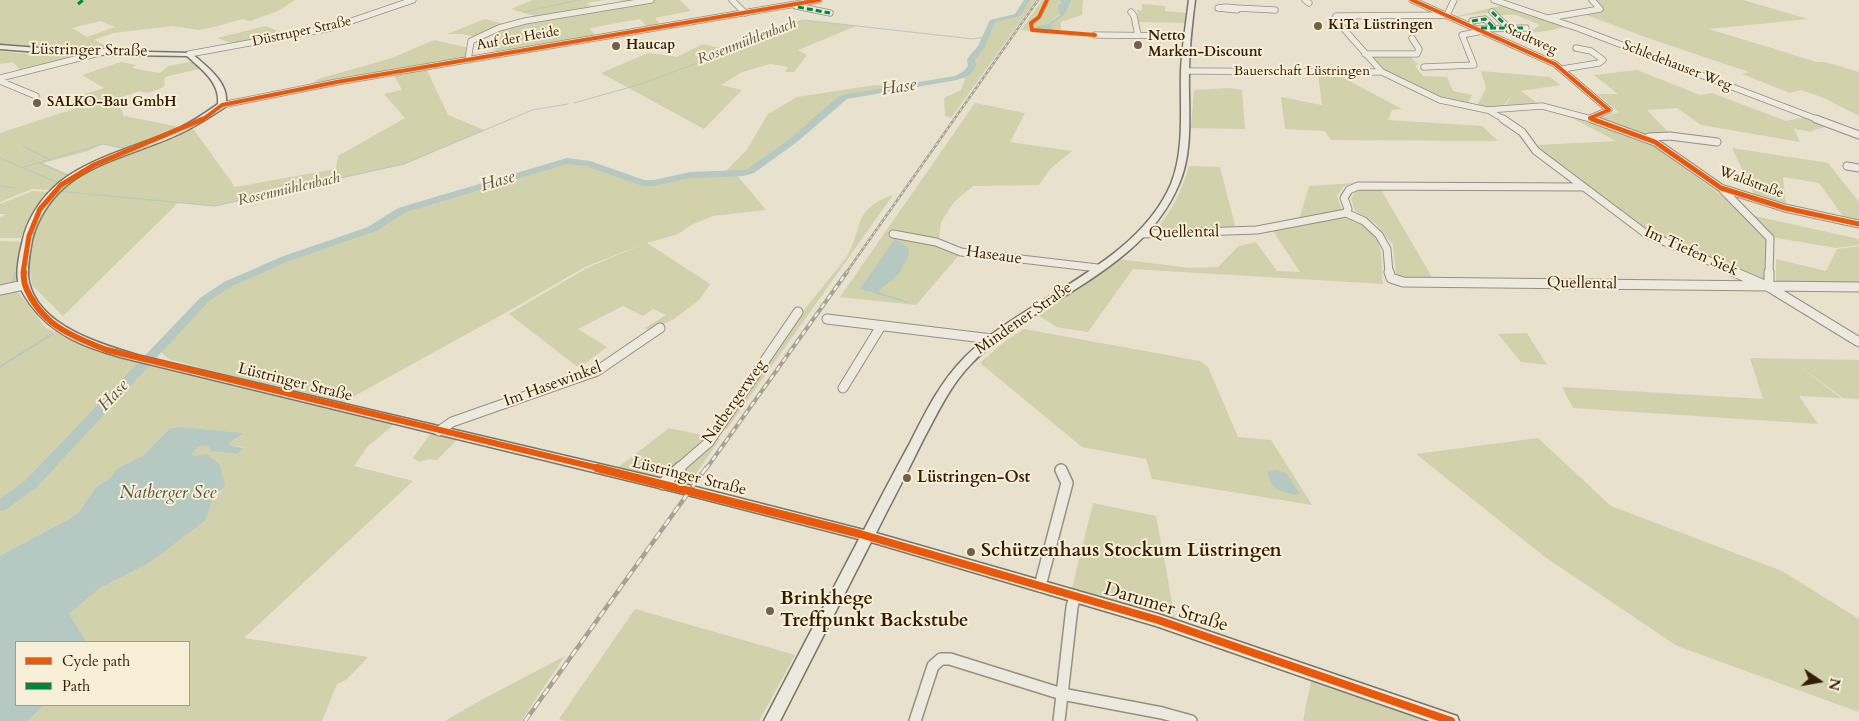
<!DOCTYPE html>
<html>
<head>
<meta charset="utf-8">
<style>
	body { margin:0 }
	#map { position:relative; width:1859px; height:721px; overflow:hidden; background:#e8e1ce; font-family:Cardo,serif }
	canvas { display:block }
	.legend { position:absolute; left:15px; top:641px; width:175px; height:65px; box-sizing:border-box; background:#f7efd8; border:1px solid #a99a82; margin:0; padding:6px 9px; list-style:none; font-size:15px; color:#341b02 }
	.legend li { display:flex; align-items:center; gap:10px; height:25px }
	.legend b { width:25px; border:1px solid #a99a82 }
	.north { position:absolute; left:1794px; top:656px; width:50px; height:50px; -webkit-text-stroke:4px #f7efd8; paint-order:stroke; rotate:102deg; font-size:14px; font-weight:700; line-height:20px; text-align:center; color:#341b02 }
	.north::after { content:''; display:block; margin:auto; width:18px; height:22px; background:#341b02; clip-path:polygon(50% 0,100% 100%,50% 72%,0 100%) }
</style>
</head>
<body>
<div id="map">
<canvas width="1859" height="721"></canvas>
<ul class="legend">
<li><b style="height:6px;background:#e8590c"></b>Cycle path</li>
<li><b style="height:6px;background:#00873e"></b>Path</li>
</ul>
<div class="north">N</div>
</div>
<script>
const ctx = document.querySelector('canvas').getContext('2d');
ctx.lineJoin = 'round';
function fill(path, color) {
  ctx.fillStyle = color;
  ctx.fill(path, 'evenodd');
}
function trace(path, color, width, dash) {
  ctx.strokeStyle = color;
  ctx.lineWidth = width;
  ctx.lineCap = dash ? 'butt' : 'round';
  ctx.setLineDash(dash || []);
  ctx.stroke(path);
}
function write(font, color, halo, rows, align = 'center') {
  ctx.font = font + ' Cardo,serif';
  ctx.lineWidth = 4;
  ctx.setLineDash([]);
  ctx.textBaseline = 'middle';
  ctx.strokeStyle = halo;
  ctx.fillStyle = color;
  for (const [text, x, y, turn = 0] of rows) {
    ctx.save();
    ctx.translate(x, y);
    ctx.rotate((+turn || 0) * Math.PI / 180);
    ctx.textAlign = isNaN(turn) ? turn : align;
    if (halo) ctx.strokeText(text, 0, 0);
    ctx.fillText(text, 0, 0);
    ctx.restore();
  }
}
const green = new Path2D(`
	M0,0h295l-17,11 -28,10 -8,-2 -28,8 -15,3 -27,-4 -59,7 -19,7 19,9 -3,1 -74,-1 -36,-3zM101,21l14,6 -28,10 -15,-9z
	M533,0h71l-17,3 6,6 32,-6 -4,-3h59l11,11 -36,7 7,9 -13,2 -9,-10 -50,9 7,10 -171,30 22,47 36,15 -80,34 -189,42 -37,-3 -115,113 -31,-31 -4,-26 12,-46 12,-15 17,-15 16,-10 107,-46 43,60 101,-18 2,-13 67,-38 -21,-24 18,-4 -9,-17 -88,16 13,-10 74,-21 42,-18 35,8v9l28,-5 -6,-6 -11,1 -2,-2 19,-4 -8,-9 -12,5 -15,-3h-15l38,-15 23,6 30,-8 -27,-8z
	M1027,0h9l-85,118 -6,-2 -1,-18 17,-8 4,-11 -4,-2 11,-11 -1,-7c14,-9 13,-25 21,-38l26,-6z
	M1042,0h17l1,3 -2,2 3,8 -13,11 -11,2 1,3 8,2c5,-3 3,-6 8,-9 8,-7 15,-11 18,-22h11l-1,15 -21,7v9l28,2 -3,2 -65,-5z
	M1594,0h149l65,19 -99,10 108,33h8l34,10v44l-35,-18 -23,-8 -11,3 -48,-19 7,-2 -107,-36 -63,-24 23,-3z
	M1142,4l23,2v5l22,2 -2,10 -46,-1 -2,-12h5z
	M1504,5l62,22 -26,5 -55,-3h49l6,-4 -24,-10h-19l-3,-3 -41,5z
	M804,20l52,6 -58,24 9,5 -13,17h-9l3,-5 -18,-3 -28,8 -21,13 21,5 -38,39 -103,-56 47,-20 29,4 26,-13 25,6 39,-18z
	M266,26l26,10 -55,9 -20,-7z
	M0,51l27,3h64l-68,19 -10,-11 -13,2z
	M1410,56l8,8 -3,2 8,10 24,1 6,14 19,4 -4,9 -25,-5 -57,-27 -14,-15z
	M196,61l7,7 -38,9 -1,10 -16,6 -9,-2 -34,12 16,6 3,7 61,12 -59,21 -23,-5 -15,7 -45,12 29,13 -22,14 -18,-1 -32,13v-69l92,-30 -14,-7 26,-8 -22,-13 39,-13 15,3 -4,3 28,5 8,-7z
	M1637,70l63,25 12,-2 74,28 19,-4 24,9 -18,5 1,1 -18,-3 6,13 -99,-17 -24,-17 -30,2 23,24 -24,1 -47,-17 20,-6 -22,-18h21l-24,-19z
	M1481,71l69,6 10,8 -39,6 19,14 -36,2 9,-13 -11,13 -15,1 -10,-2 9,-18z
	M1318,74h18l66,35 -10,1 -4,10 94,6 16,15 -167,-1 -6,-9 -40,-2 -4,-32 41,8z
	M876,85l32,1 -59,10 -10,4 -45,40 -43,31 -15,3 30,36 -53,6 -22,9 -13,9 -31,9 63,41 -11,16 -25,19 -25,12 -4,-3 21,-13 -13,-6 -10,7 -20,-10 -45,23 29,18 -28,21 -70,-54 78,-46 59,-25 -61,24 -80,46 -165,91 -35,-7 -136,-38 -10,-9 45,-50 24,-16 53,-23 91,-32 30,-19 165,-49 20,2 35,11 21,9 47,-8h32l24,-24 22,-37 29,-17z
	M1230,88l12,2 3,39 -54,-1 3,-38z
	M975,103l50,10 -15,29 62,9 -21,17 -12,17 -66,1 -19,16 -13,20 -2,17 -46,-8 27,-39 -30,43 45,9 25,10 -44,51 -76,-8z
	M1561,112l25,7 62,23 87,63 20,11 104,23v6l-23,3 -65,-11 -2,50 -110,-49 -118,-87 -3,-6 78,-4z
	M1732,148l96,15 31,39v20l-14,-3 -26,-36 -36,-6 3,28 -32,-10z
	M1189,166l31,1 16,62 -81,2c17,-20 27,-40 34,-65z
	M1354,183l-11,4 -6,9 5,15 -43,9 10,-34z
	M1380,188l53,91 -35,-2 -2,-2 -3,-30 -18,-22 -20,-12 -4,-12 4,-7 7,-3z
	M33,191l17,1 -22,30 -2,13 -6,3h-20v-20l6,-4h-6v-10z
	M893,195l-166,234 -5,-1 78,-113 46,-57c18,-30 6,-49 47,-63z
	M1344,216c15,3 29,14 35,29 4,11 2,27 4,39l-250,-15 -45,63 -31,-5 -18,-11 80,-57 70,9 29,-1 21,-21 17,-4 21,29 23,1 -27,-41z
	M0,241l25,1 -10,46 31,40 52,23 29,9 268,64 -27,22 -14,20 59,15 -169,157 124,19 -22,23 -9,4 -15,37h-294l16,-16h145v-63h-102l-18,-28 31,-26 51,-26 55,-42 7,-22 9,-7 -15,-37 -13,2 -2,-2c4,-7 8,-10 16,-8l3,5 26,3 6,-7 -14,-2v-2l15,-10 -63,-6 -11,1 -26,27 -26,14 -8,9 -14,9 -15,22 -7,7 -74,40z
	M1859,246v38l-83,-1v-24l50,12 11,-22z
	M1024,329l176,32 8,6 30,70 33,3 41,65 -160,-26 -6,-20 -64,-12 -102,-84 23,-20z
	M1527,333l20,32 -26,-3 -23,-28z
	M1750,358l109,2v39l-16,-1 -53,-39 51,39 -42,-2 19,28 -245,-16 -11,-21 201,12z
	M669,428l51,11 -33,48 -71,-18z
	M431,433l27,6 -21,21 -9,-1 -9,3 -6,-4z
	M1538,438l73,68 171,65 77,48v93l-182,-66 -132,-89 -129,-103z
	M1093,503l63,13 19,102 -103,-30z
	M635,609l160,46 -36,66h-194l-6,-2z
	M565,656l-44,65h-76l38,-22z
	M1312,677l115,44h-124z`);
const water = new Path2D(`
	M1059,0h13l-7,14 -14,11 2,6 -16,-2v-3l11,-2 12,-9 -2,-9 3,-4z
	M895,239l13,9 1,6 -10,20 -21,17c10,7 22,5 30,12l-48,-14z
	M181,427l63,6 -15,10v2l14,3 -6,6 -26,-3 -3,-5c-7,-2 -12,1 -16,8l2,2 13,-2 13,11 5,21 -12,12 -7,22 -55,42 -51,26 -31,26 18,28h-71v63h28l-16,16h-28v-165l74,-40 7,-7 15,-22 14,-9 7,-9 27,-14 26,-27z
	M1276,470l10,3 13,20 -3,2c-14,-3 -27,-6 -28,-23z`);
const streamFar1 = new Path2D(`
	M524,12l55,-12
	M574,103l67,-19 62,-23 64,-29 37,-12 169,19 12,-2
	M23,146l27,14
	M0,158l59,25
	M40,163l29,13
	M24,167l79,-23 24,5
	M0,186l15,2
	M57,191l158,15 189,-42 128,-54 36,-6
	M16,273l5,-30`);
const stream = new Path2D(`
	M12,284l4,-12
	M0,367l52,-33`);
const river = new Path2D(`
	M1024,0h6l-10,16 -25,6 -10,24 -10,14 1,6 -6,9 -13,5 -110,19 -50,43 -43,31 -11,3 -53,2 -36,8h-11l-57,-20 -19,-2 -161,48 -30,19 -87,30 -57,25 -24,16 -172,186 -31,22 -5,1v-12l26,-19 174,-182 24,-16 57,-25 87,-30 30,-19 169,-50 23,3 54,19h10l36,-8 53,-2 5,-1 43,-31 45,-40 6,-3 113,-19 9,-5 4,-5 -1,-7 11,-13 12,-26 25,-6z`);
const streetFar3 = new Path2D(`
	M732,0l13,13
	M1305,0l4,3
	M1412,0l143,64 54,46 -19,8
	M1494,0l86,29 239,91
	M1592,0l8,9
	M796,6l34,7
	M1226,7l11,1v2l-19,-2z
	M1237,8l38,2
	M1131,12l3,4 4,19
	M1492,12l17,16
	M1548,18l52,-9
	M1472,21l13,-2 8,8
	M1477,29l49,-1
	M1095,35l93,1
	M189,54l142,-26 82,-28
	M1365,54h52l2,-5 -7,-11
	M468,60l3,-19 28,-13 26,-7 126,-21
	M1424,67l50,-2 -12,-30 20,-4
	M1562,69l37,-6 4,-3 -12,-9 -15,-3
	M1185,71l197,1 58,28 47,10 55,-4 53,14
	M1382,72l-39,-44 -7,-12 111,-1 7,-15
	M0,78l107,-27
	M0,81l36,15
	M222,105l115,-23 482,-82
	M1488,110l17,10`);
const streetFar2 = new Path2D(`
	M1503,119l19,13 14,19 109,82 92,40
	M1592,119l63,23 66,46 64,20 74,16
	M1816,119l43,16
	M1649,137l21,-1 47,6
	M1847,166l12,2
	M1723,190l47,48 -1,35
	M1346,213l2,-4 -4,-11 5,-8 9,-4 224,1
	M893,234l43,8 25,10 137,16
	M1141,234l116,-4 89,-17 18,8 15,14 8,14 2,24`);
const streetFar1 = new Path2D(`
	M1389,272l2,6 12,4 456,5
	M1734,272l35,15 90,55
	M1769,287v-15
	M0,290l24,-5
	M827,319l165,20
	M843,388l38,-62
	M439,431l13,-9 145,-51 63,-43
	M678,469l31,-27 89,-130`);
const street = new Path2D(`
	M663,484l17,-16
	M1040,586l27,-103 -6,-13
	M915,721l18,-55 8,-7h9l112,35 100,19 29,8
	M1059,721l13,-114 3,-11`);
const secondary = new Path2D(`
	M1189,0h6c-3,24 -6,48 -6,72 -1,36 5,78 -10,112 -37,89 -144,115 -207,179 -22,22 -35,51 -50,79 -15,31 -31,61 -46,91l282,81 293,100 6,2 2,5h-29l-274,-95 -285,-84 -91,179h-16l95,-182 -183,-47 -556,-135c-35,-10 -68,-22 -90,-53 -5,-7 -10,-15 -12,-23 -2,-13 2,-29 5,-42 6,-25 24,-49 45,-63 32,-21 70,-30 105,-45 16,-7 31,-17 45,-27 2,-22 -16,-34 -31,-48l-123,-2 -64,-5v-4l64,5 127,3c15,13 41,31 34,54 -15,10 -29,19 -46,27 -34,16 -72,24 -104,45 -21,14 -37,37 -43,61 -2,13 -6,29 -3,42 10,45 74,63 112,74l535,126 188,48c15,-29 30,-58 46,-87 15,-30 30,-61 55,-86 60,-59 171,-91 206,-173 14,-35 9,-76 10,-113 1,-23 5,-47 8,-71z`);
const railFar2 = new Path2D(`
	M846,273l192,-273`);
const railFar1 = new Path2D(`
	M706,469l141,-197`);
const rail = new Path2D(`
	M525,721l181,-253`);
const quiet = new Path2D(`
	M78,4l5,-4
	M798,7l32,6
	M1492,12l17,16
	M1472,21l13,-2 8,8
	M1481,28h45`);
const cyclewayFar3 = new Path2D(`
	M1047,0l-8,17 -8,6 1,7 63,5
	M1412,0l143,64 54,46 -19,8
	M1590,118l5,2
	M202,120l20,-15 115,-23 482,-82`);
const cyclewayFar2 = new Path2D(`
	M1592,119l63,23 66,46 64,20 74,16
	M23,273l6,-37 11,-27 21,-24 33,-20 109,-46`);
const cyclewayFar1 = new Path2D(`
	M24,272c-3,15 13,37 24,47 12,12 43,25 59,31l495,119`);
const cycleway = new Path2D(`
	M597,468l263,66 298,86 293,101`);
const markers = [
	[1318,26,5,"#736049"],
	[1138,45,5,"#736049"],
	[616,46,5,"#736049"],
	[37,103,5,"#736049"],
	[907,478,5,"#736049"],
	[971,552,5,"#736049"],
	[770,611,5,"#736049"]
];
const farPoinames = [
	["KiTa Lüstringen",1328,26],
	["Netto",1148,37],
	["Marken-Discount",1148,53],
	["Haucap",626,46],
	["SALKO-Bau GmbH",47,103]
];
const farStreetnames = [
	["Düstruper Straße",302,32,-12],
	["Auf der Heide",518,39,-10],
	["Stadtweg",1531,40,24],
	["Schledehauser Weg",1677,66,21],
	["Bauerschaft Lüstringen",1302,72],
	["Waldstraße",1751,183,20]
];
const farWaternames = [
	["Rosenmühlenbach",747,42,-21],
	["Rosenmühlenbach",289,190,-13]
];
const streetNames = [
	["Lüstringer Straße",89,51,1],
	["Quellental",1184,233,-1],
	["Im Tiefen Siek",1691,252,24],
	["Haseaue",994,256,8],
	["Quellental",1582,284,1],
	["Mindener Straße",1024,319,-35],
	["Lüstringer Straße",295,383,14],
	["Im Hasewinkel",553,385,-20],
	["Natbergerweg",735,402,-55],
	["Lüstringer Straße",689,477,14]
];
const poiNames = [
	["Lüstringen-Ost",917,478]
];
const waterNames = [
	["Hase",899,88,-9],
	["Hase",498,182,-17],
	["Hase",114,396,-47],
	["Natberger See",168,494]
];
const nearPoinames = [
	["Schützenhaus Stockum Lüstringen",981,552],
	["Brinkhege",780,600],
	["Treffpunkt Backstube",780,622]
];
const nearStreetnames = [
	["Darumer Straße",1166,608,17]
];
fill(green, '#d1d1ac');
fill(water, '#b5c8c2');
trace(streamFar1, '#b5c8c2', 1);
trace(stream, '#b5c8c2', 2);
fill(river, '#b5c8c2');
trace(streetFar3, '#978f81', 7);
trace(streetFar2, '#978f81', 9);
trace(streetFar1, '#978f81', 11);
trace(street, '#978f81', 14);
trace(secondary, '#7c7467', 3);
trace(streetFar3, '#ece9df', 5.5);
trace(streetFar2, '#ece9df', 7);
trace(streetFar1, '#ece9df', 9);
trace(street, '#ece9df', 11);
fill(secondary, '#ece9df');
trace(railFar2, '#a7a298', 2.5);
trace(railFar1, '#a7a298', 4);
trace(rail, '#a7a298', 4.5);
trace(railFar2, '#f7efd8', 1, [3]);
trace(railFar1, '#f7efd8', 2, [5.5]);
trace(rail, '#f7efd8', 2.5, [8]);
trace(quiet, '#00873e', 3, [6, 3]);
trace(cyclewayFar3, '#e8590c', 4);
trace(cyclewayFar2, '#e8590c', 5);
trace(cyclewayFar1, '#e8590c', 6);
trace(cycleway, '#e8590c', 8);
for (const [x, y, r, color] of markers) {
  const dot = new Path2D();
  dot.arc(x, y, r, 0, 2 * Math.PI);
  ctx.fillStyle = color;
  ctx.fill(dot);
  trace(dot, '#f7efd8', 2);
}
write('bold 14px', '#341b02', '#f7efd8', farPoinames, 'left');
write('14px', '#341b02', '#f7efd8', farStreetnames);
write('italic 15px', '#595443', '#f7efd8', farWaternames);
write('16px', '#341b02', '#f7efd8', streetNames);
write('bold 16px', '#341b02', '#f7efd8', poiNames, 'left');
write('italic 18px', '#595443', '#f7efd8', waterNames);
write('bold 19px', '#341b02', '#f7efd8', nearPoinames, 'left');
write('19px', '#341b02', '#f7efd8', nearStreetnames);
</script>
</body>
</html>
